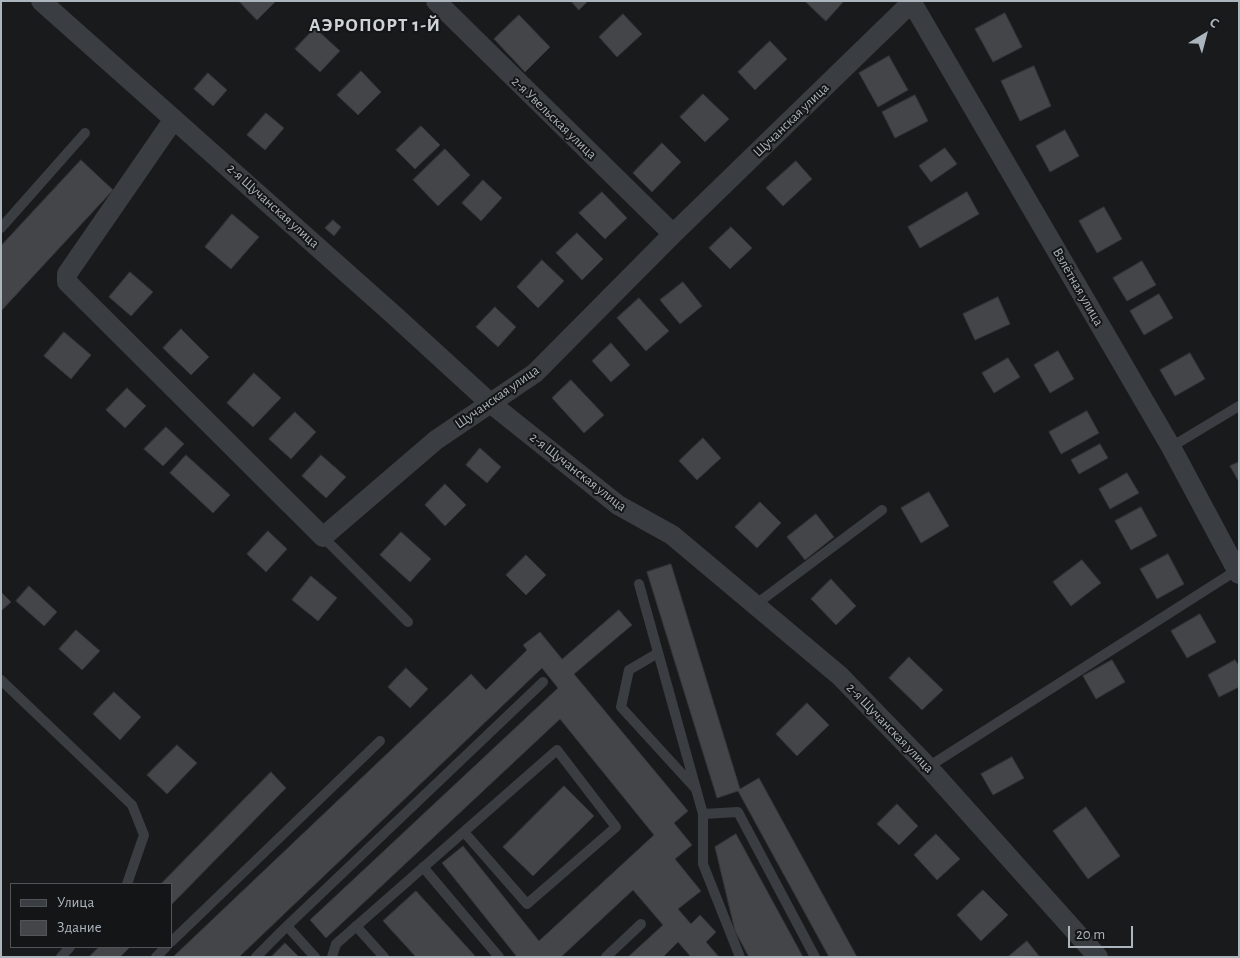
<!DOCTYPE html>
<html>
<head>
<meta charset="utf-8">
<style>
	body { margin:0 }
	#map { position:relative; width:1240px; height:958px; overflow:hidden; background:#191a1c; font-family:"Alegreya Sans",sans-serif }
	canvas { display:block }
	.frame { position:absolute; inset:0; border:2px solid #acb5bc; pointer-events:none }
	.legend { position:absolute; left:10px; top:883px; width:162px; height:65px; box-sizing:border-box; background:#141517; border:1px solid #515559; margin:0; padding:6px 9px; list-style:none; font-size:15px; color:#acb5bc }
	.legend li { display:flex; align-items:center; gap:10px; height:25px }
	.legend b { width:25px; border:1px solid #515559 }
	.north { position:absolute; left:1180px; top:10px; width:50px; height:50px; -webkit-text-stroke:4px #141517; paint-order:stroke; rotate:37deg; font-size:14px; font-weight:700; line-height:20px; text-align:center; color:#acb5bc }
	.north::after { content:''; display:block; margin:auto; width:18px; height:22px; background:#acb5bc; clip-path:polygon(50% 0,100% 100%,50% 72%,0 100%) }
	.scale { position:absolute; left:1068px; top:926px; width:65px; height:22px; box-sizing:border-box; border:2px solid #acb5bc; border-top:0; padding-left:6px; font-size:15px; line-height:18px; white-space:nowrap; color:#acb5bc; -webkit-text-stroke:4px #141517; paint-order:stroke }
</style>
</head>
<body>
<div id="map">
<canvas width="1240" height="958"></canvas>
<div class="frame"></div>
<ul class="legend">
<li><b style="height:6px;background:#3a3d41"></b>Улица</li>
<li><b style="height:14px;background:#434549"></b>Здание</li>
</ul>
<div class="north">С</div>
<div class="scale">20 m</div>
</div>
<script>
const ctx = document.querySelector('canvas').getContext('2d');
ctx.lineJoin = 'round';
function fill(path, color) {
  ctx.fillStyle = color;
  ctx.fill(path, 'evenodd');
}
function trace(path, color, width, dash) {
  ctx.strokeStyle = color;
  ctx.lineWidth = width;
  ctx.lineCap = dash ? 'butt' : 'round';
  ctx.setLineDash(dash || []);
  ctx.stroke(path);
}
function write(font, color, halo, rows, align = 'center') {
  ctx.font = font + ' "Alegreya Sans",sans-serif';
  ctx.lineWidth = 4;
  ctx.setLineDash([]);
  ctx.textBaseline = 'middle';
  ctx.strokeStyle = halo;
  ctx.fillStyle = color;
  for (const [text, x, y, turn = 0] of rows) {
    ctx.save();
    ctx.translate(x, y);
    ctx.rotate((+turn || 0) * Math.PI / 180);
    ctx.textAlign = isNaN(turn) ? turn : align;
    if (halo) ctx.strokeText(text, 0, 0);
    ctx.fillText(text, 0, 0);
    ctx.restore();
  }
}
const building = new Path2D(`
	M239,1h37l-19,19z
	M571,1h17l-9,9z
	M805,1h39l-18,20z
	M1005,13l17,34 -29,15 -18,-33z
	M623,14l19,20 -25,23 -18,-20z
	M519,15l31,32 -25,25 -31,-33z
	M315,28l25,23 -20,21 -25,-23z
	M770,41l17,18 -32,31 -17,-18z
	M889,56l19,34 -30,17 -19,-34z
	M1034,66l17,40 -31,15 -19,-40z
	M361,71l20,21 -23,23 -21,-20z
	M208,73l19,17 -14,16 -19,-17z
	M703,94l26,25 -24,23 -25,-25z
	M915,95l13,26 -33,17 -13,-26z
	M266,113l18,15 -19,22 -18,-15z
	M421,126l19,19 -25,24 -19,-19z
	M1065,130l14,26 -29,16 -14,-26z
	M662,143l19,19 -29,30 -19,-19z
	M945,148l12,16 -26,18 -12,-16z
	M445,149l25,26 -32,31 -25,-26z
	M81,160l32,30 -112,121v-65z
	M796,161l16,18 -29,27 -17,-18z
	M483,180l19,18 -21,23 -19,-18z
	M602,192l25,26 -22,21 -26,-26z
	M967,192l12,22 -59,34 -12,-21z
	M1104,207l18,32 -25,14 -18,-32z
	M232,214l27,23 -28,32 -26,-22z
	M333,220l8,7 -7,9 -9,-8z
	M731,227l21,21 -22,21 -21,-21z
	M577,233l26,26 -21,21 -26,-27z
	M542,260l22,21 -26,27 -21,-21z
	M1142,261l14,24 -29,16 -14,-23z
	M130,272l23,20 -22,24 -22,-19z
	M683,282l19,24 -22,18 -20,-24z
	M1159,294l14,24 -29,17 -14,-24z
	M998,297l12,27 -35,16 -12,-26z
	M639,298l30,33 -23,20 -29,-33z
	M495,307l21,20 -18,20 -22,-20z
	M181,329l28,28 -18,18 -28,-27z
	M64,332l27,23 -20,24 -27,-23z
	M611,343l19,22 -19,17 -19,-21z
	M1058,351l16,28 -24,14 -16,-28z
	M1190,353l15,26 -30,17 -15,-26z
	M1008,358l12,19 -26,16 -12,-20z
	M254,373l27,25 -28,29 -26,-24z
	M571,380l33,35 -20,18 -32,-35z
	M127,388l19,18 -21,22 -19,-18z
	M1087,411l12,22 -38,21 -12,-22z
	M295,412l21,20 -25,27 -22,-20z
	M166,427l18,17 -21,22 -19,-17z
	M703,438l18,20 -24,22 -18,-19z
	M1100,444l8,14 -29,16 -8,-14z
	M480,448l21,19 -14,16 -21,-18z
	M186,455l44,40 -17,18 -43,-40z
	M321,455l25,22 -20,21 -24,-22z
	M1239,462v20l-9,-16z
	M1127,473l12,20 -29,16 -11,-20z
	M445,484l21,21 -21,21 -20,-21z
	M929,492l20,34 -28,17 -20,-35z
	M760,502l21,21 -24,25 -22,-21z
	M1141,507l16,29 -26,14 -16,-29z
	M816,514l18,23 -29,23 -18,-23z
	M268,531l19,18 -21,23 -19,-18z
	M401,532l30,27 -21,23 -30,-27z
	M1168,554l16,30 -27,15 -17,-30z
	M526,555l20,20 -20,20 -20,-20z
	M1082,560l19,23 -30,23 -18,-24z
	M671,564l69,225 19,-11 98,179h-28l-91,-166 -21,7 -70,-226z
	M311,576l26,22 -19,23 -26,-21z
	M831,579l25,27 -20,19 -25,-26z
	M29,586l28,26 -13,14 -28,-25z
	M1,592l10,10 -10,9z
	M619,610l13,15 -58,49 114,137 -14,12 18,22 -17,14 26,32 -23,18 13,15 9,-9 16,17 -10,10 13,15h-28l-13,-15 -15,15h-35l35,-32 -30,-35 -72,67h-44l-75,-94 21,-17 76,95 115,-106 -94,-116 -234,219 -16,-18 248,-232 -16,-20 -303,289h-66l298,-283 15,16 41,-40 -4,-5 17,-13 22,27z
	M1200,614l16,28 -29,16 -16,-27z
	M76,630l24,21 -18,19 -23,-21z
	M909,657l34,33 -21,20 -33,-32z
	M1112,660l13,22 -29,17 -13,-23z
	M1235,660l4,6v21l-20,10 -11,-22z
	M406,668l22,21 -18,19 -22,-21z
	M114,692l27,25 -21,23 -27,-26z
	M807,703l22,22 -32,31 -21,-22z
	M177,745l20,18 -30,31 -20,-19z
	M1012,757l12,21 -31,17 -12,-21z
	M271,772l15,16 -115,117v-21h-10z
	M564,786l30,30 -61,60 -30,-29z
	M897,804l21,22 -19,19 -22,-21z
	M1086,807l34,49 -32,23 -35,-48z
	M736,834l67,123h-54l-14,-26 -20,-84z
	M936,834l24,25 -23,21 -23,-25z
	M983,890l25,25 -27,26 -24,-26z
	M416,891l60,66h-60l-33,-36z
	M1027,941l12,15 -31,1z
	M285,943l14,14h-28z
	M99,947h31l-10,10h-31z`);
const lane = new Path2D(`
	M1,228l84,-95
	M1171,447l68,-41
	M323,537l85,85
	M639,584l64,230v50l37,93
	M755,605l127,-95
	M658,653l-29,17 -8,37 74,81
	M1,680l131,125 12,30 -17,49
	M928,767l309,-197
	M703,814l35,-2 77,145
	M423,867l76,90
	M287,926l28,31
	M356,926l28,31
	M171,942l209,-201
	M61,957l9,-10
	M156,957l10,-10
	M256,957l31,-31 256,-244
	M332,957l4,-13c74,-65 147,-129 221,-194l59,77 -89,77 -63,-72
	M606,957l35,-33`);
const street = new Path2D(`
	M41,1l354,315 94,86 129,103 54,30 168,141 88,91 170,190
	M436,1l237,233
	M911,1l260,446 68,127
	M174,119l-107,155v8l256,255 113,-97 99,-67 138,-139 239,-232`);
const streetNames = [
	["2-я Увельская улица",554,118,44],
	["Щучанская улица",791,120,-44],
	["2-я Щучанская улица",273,206,42],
	["Взлётная улица",1078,287,60],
	["Щучанская улица",497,397,-35],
	["2-я Щучанская улица",578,472,38],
	["2-я Щучанская улица",890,728,46]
];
const districtNames = [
	["АЭРОПОРТ 1-Й",375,25]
];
fill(building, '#434549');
trace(building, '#333538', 1);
trace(lane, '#3a3d41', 10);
trace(street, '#3a3d41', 20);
write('14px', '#acb5bc', '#141517', streetNames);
ctx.letterSpacing = '1px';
write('bold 19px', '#cdd3d7', '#141517', districtNames);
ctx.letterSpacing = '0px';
</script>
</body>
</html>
